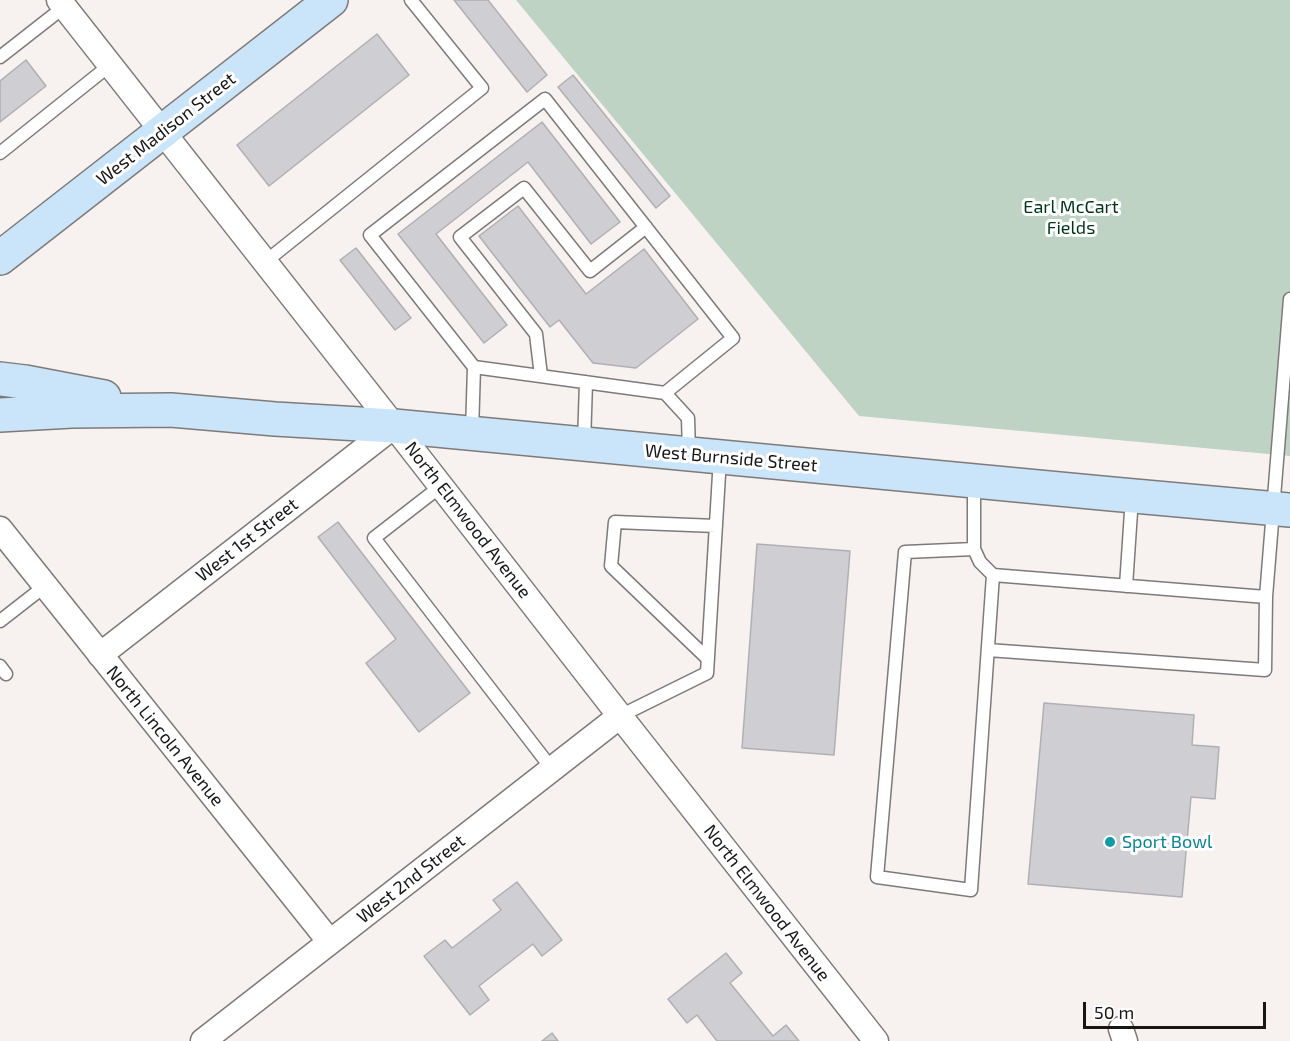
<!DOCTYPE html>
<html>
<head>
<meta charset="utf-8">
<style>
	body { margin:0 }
	#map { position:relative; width:1290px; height:1041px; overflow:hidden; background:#f7f2f0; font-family:"Exo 2",sans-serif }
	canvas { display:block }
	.scale { position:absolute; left:1083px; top:1002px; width:183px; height:27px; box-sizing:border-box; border:3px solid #171615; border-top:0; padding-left:8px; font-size:18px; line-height:21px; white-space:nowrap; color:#171615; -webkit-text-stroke:4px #fff; paint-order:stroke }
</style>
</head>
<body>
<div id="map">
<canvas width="1290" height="1041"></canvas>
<div class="scale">50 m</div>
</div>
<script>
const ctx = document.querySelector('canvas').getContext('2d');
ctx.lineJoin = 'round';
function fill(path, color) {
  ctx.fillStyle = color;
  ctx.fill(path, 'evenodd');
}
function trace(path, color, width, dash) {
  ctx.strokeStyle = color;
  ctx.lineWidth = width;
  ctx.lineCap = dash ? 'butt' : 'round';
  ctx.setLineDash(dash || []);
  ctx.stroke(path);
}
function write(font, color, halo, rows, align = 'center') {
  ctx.font = font + ' "Exo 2",sans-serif';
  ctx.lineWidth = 6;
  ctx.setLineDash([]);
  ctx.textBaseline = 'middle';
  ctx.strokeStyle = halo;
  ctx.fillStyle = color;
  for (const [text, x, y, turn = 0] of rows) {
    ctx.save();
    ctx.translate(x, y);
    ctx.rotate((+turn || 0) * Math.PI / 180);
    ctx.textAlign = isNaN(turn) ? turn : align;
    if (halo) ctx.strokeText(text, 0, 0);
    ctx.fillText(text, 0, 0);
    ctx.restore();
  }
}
const green = new Path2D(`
	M516,0h774v456l-431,-40z`);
const building = new Path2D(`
	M454,0h34l59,75 -20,17z
	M377,34l32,41 -140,111 -32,-41z
	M26,60l20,26 -46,36v-41z
	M573,75l97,121 -14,12 -98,-121z
	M542,122l78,100 -29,22 -63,-82 -92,72 71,91 -23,18 -86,-109z
	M518,206l68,88 58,-45 54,70 -62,49 -43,-5 -34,-43 -9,7 -71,-91z
	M356,248l55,70 -16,12 -55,-70z
	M338,522l132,171 -51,39 -53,-69 30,-24 -78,-102z
	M757,544l93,7 -16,204 -92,-7z
	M1044,703l150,12 -2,30 27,2 -4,52 -24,-2 -9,100 -154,-13z
	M517,882l45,58 -20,16 -9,-12 -54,42 10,14 -19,15 -46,-59 21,-16 7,8 49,-38 -8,-10z
	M726,953l16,20 -12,10 43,53 13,-11 13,16h-82l-20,-26 -10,8 -19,-24z
	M552,1033l6,8h-16z`);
const lane = new Path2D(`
	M0,57l64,-50
	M0,153l110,-88
	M265,262l217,-174 -71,-88
	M541,376l-5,-42 -76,-97 64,-49 66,83 56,-44
	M665,393l23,25 1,34
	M472,432l2,-65 -104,-132 175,-136 188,239 -68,55 -191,-26
	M584,444l2,-62
	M974,483v66l6,13 13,13 273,22 24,-298
	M441,486l-67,52 178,231
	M974,549l-69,3 -28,325 94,13 22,-315
	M1126,586l6,-89
	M0,621l45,-35
	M988,650l277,20 1,-73
	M708,659l-97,-93 4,-44 101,4
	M0,666l6,8
	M620,716l87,-43 13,-215`);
const street = new Path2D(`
	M59,0l335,426 226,290 256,325
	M0,529l330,413
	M100,655l294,-229
	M1121,1029l4,12
	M203,1041l417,-325`);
const secondary = new Path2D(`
	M0,258l331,-258
	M0,379l25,3 79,15
	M0,415l72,-4 99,-1 104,9 119,7 718,68 178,16`);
const markers = [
	[1110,842,6,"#0f9aa8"]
];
const streetNames = [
	["West Madison Street",166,129,-38],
	["West Burnside Street",731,458,5],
	["North Elmwood Avenue",468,520,52],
	["West 1st Street",247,540,-38],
	["North Lincoln Avenue",165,736,51],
	["West 2nd Street",411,879,-38],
	["North Elmwood Avenue",767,903,52]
];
const parkNames = [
	["Earl McCart",1071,207],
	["Fields",1071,228]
];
const cultureNames = [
	["Sport Bowl",1122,842]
];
fill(green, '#bfd3c4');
fill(building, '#cfced2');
trace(building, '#b0b0b4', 1.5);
trace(lane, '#7e7a79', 15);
trace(street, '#7e7a79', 27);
trace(secondary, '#7e7a79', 36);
trace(lane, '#fff', 12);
trace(street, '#fff', 24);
trace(secondary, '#cae5fa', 33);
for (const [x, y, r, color] of markers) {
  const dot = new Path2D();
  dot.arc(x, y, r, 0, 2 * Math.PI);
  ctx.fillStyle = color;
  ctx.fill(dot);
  trace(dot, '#fff', 2);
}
write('18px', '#171615', '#fff', streetNames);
write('18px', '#003318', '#fff', parkNames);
write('18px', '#0d838f', '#fff', cultureNames, 'left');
</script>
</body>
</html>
